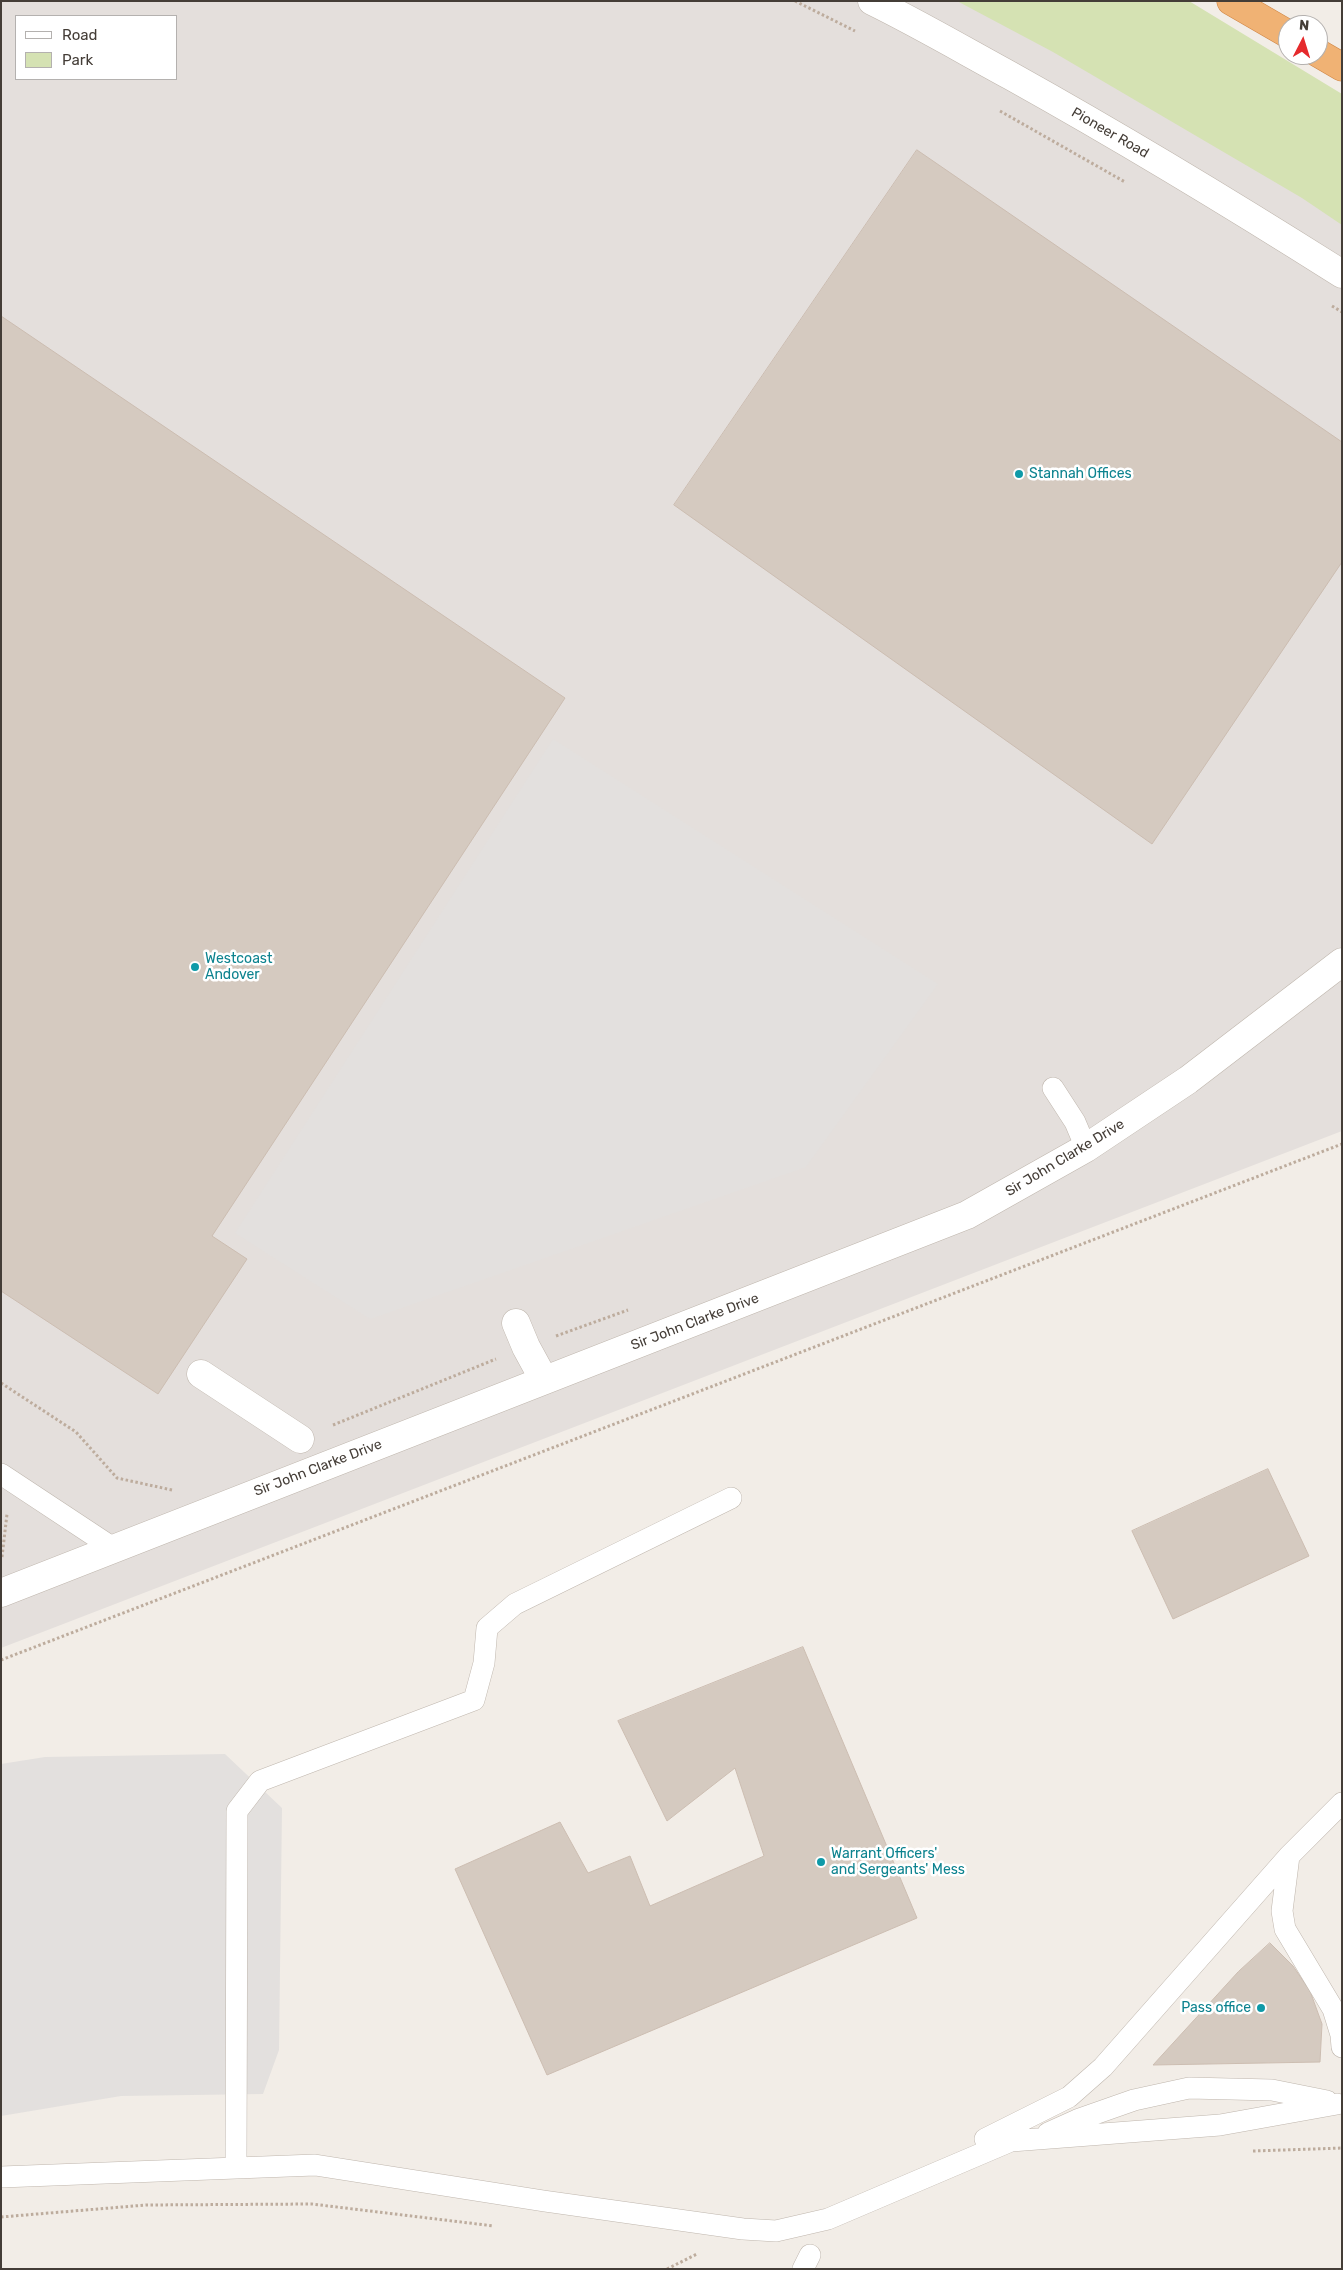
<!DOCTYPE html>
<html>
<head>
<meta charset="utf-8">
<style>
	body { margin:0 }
	#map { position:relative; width:1343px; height:2270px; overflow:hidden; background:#f2ede7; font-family:Rubik,sans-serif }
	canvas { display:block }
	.frame { position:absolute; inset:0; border:2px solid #443d37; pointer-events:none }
	.legend { position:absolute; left:15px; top:15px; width:162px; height:65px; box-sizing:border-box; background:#fff; border:1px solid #b4b1af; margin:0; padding:6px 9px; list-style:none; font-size:15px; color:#443d37 }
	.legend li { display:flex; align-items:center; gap:10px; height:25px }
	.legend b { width:25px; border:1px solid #b4b1af }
	.north { position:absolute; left:1278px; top:15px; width:50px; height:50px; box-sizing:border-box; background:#fff; border:1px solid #b4b1af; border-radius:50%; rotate:5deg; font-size:14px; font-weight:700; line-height:20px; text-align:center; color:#443d37 }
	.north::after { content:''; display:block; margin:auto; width:18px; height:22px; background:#e52a2c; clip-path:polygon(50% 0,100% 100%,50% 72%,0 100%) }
</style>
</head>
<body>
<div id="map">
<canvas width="1343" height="2270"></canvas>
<div class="frame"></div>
<ul class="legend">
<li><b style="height:6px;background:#fff"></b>Road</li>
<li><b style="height:14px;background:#d5e2b3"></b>Park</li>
</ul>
<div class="north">N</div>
</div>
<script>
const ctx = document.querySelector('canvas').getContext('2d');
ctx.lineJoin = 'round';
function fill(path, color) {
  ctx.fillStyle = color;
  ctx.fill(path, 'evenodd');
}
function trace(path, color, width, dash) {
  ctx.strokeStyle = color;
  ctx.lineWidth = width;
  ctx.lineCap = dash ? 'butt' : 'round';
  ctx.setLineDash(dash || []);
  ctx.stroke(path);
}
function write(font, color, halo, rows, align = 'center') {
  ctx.font = font + ' Rubik,sans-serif';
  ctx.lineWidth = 5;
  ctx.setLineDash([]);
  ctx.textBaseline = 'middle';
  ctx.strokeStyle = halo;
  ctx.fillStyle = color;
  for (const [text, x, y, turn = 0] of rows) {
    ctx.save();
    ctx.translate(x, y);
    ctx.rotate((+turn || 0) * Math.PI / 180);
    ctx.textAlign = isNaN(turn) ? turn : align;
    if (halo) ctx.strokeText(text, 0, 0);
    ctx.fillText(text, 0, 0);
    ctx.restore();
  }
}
const industrial = new Path2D(`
	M1,1h1051l290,170v960l-1341,517zM16,16h160v63h-160z`);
const green = new Path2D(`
	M957,1h232l153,93v131l-40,-27 -249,-146z`);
const parking = new Path2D(`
	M553,739l385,245 -132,183 -436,152 -135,-86z
	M225,1754l57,54 -3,242 -16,44 -142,2 -120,20v-352l44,-7z`);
const building = new Path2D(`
	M917,150l425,292v120l-190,282 -478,-339z
	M1,316l564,382 -353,538 35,23 -89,135 -157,-103z
	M1268,1469l41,87 -136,63 -41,-88z
	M803,1647l114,271 -370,157 -92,-206 105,-47 28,51 42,-17 20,50 114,-50 -29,-88 -68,53 -49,-100z
	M1270,1943l23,23 17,25 12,33 -2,38 -167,3 85,-93z`);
const path = new Path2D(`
	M795,1l60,30
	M1000,111l125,71
	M1332,306l10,6
	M556,1336l72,-26
	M1,1383l75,49 41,46 55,12
	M333,1425l163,-66
	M2,1557l5,-43
	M1,1660l1341,-516
	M1253,2151l89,-3
	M1,2217l145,-12 166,-1 182,22
	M667,2269l30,-15`);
const lane = new Path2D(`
	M1053,1088l22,34 11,26
	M1,1474l112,74
	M1289,1856l-7,55 3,18 48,80 8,26 1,12
	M1048,2133l29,-13 57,-20 55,-12 83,2 55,11
	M985,2139l84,-42 34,-30 186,-211 53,-53
	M236,2166l1,-355 23,-30 214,-81 10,-37 3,-35 28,-24 216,-106
	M1,2177l314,-12 229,36 199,28 33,2 52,-12 183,-78 209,-16 117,-21
	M803,2269l7,-14`);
const street = new Path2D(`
	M872,1c47,23 93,50 139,75 113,63 222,129 331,198
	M516,1323l10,24 18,33
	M201,1374l99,65
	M1,1593l966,-378 119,-67 102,-68 154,-118`);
const highway = new Path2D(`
	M1231,1l57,33
	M1318,53l24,14`);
const markers = [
	[1019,474,5,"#0f9aa8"],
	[195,967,5,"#0f9aa8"],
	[821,1862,5,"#0f9aa8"],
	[1261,2008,5,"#0f9aa8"]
];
const streetNames = [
	["Pioneer Road",1110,133,30],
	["Sir John Clarke Drive",1065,1158,-31],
	["Sir John Clarke Drive",695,1322,-21],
	["Sir John Clarke Drive",318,1468,-21]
];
const cultureNames = [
	["Stannah Offices",1029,474],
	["Westcoast",205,959],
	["Andover",205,975],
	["Warrant Officers'",831,1854],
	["and Sergeants' Mess",831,1870],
	["Pass office",1251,2008,"right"]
];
fill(industrial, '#e4dfdc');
fill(green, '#d5e2b3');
fill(parking, '#e3e0de');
fill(building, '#d5cac0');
trace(building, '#ccbdb1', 1);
trace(lane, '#bfb6ad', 22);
trace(street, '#bfb6ad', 29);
trace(highway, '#ce8544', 29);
trace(path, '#bdac9d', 3, [2.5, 2.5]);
trace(lane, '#fff', 21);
trace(street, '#fff', 28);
trace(highway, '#f0b274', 28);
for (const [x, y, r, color] of markers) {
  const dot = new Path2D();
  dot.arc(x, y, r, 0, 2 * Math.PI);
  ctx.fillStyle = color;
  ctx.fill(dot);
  trace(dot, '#fff', 2);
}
write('14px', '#443d37', '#fff', streetNames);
write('14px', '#0d838f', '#fff', cultureNames, 'left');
</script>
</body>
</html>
